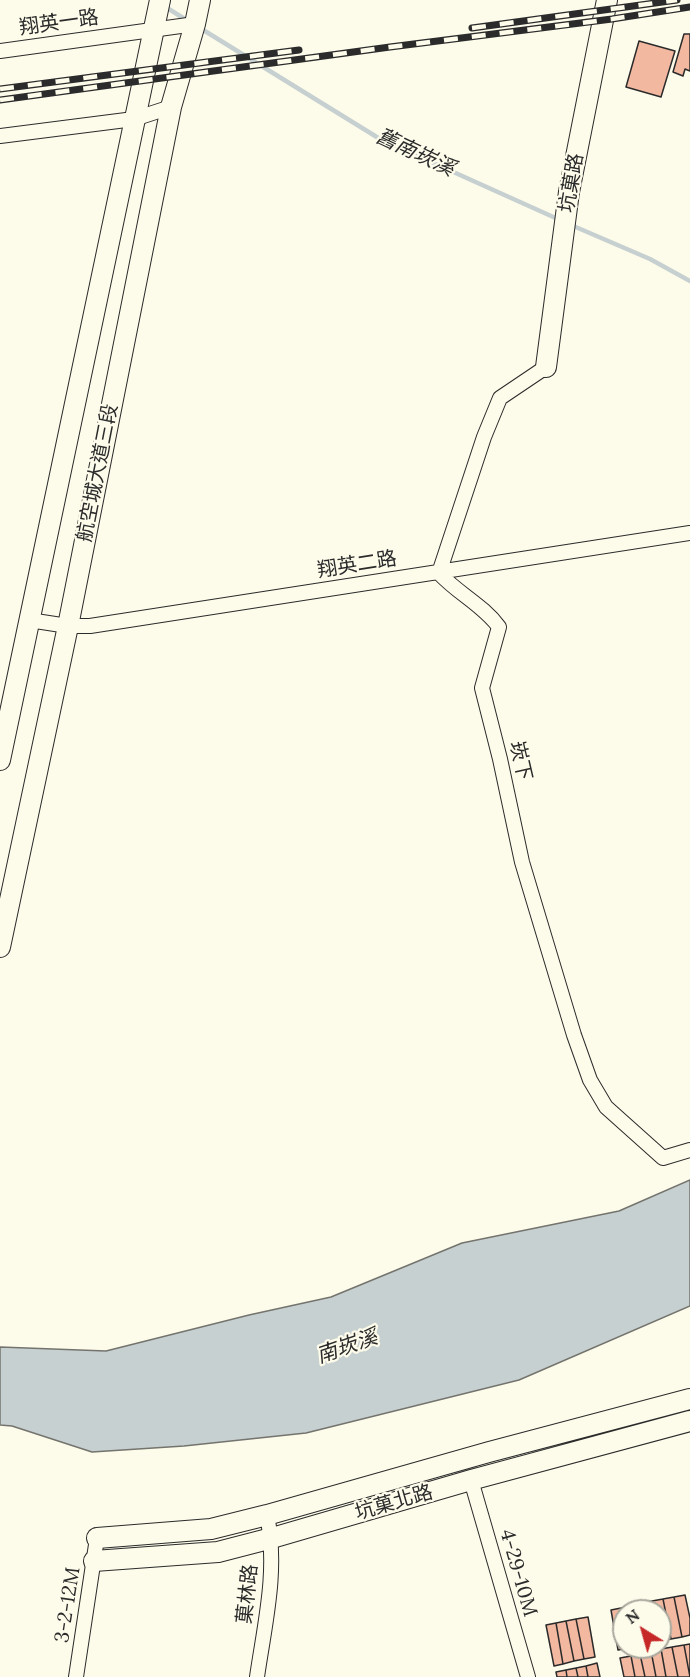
<!DOCTYPE html>
<html>
<head>
<meta charset="utf-8">
<style>
	body { margin:0 }
	#map { position:relative; width:690px; height:1677px; overflow:hidden; background:#fdfbea; font-family:Lora,serif }
	canvas { display:block }
	.north { position:absolute; left:612px; top:1599px; width:60px; height:60px; box-sizing:border-box; background:#fdfbea; border:2px solid #a9a89e; border-radius:50%; rotate:323deg; font-size:16px; font-weight:700; line-height:24px; text-align:center; color:#2b2b2b }
	.north::after { content:''; display:block; margin:auto; width:21px; height:27px; background:#c62828; clip-path:polygon(50% 0,100% 100%,50% 72%,0 100%) }
</style>
</head>
<body>
<div id="map">
<canvas width="690" height="1677"></canvas>
<div class="north">N</div>
</div>
<script>
const ctx = document.querySelector('canvas').getContext('2d');
ctx.lineJoin = 'round';
function fill(path, color) {
  ctx.fillStyle = color;
  ctx.fill(path, 'evenodd');
}
function trace(path, color, width, dash) {
  ctx.strokeStyle = color;
  ctx.lineWidth = width;
  ctx.lineCap = dash ? 'butt' : 'round';
  ctx.setLineDash(dash || []);
  ctx.stroke(path);
}
function write(font, color, halo, rows, align = 'center') {
  ctx.font = font + ' Lora,"Noto Sans TC",serif';
  ctx.lineWidth = 4.5;
  ctx.setLineDash([]);
  ctx.textBaseline = 'middle';
  ctx.strokeStyle = halo;
  ctx.fillStyle = color;
  for (const [text, x, y, turn = 0] of rows) {
    ctx.save();
    ctx.translate(x, y);
    ctx.rotate((+turn || 0) * Math.PI / 180);
    ctx.textAlign = isNaN(turn) ? turn : align;
    if (halo) ctx.strokeText(text, 0, 0);
    ctx.fillText(text, 0, 0);
    ctx.restore();
  }
}
const water = new Path2D(`
	M690,1180v126l-171,74 -213,53 -122,13 -92,6 -80,-26 -12,-1v-78l106,4 143,-36 82,-18 131,-54 157,-32z`);
const stream = new Path2D(`
	M164,6l24,15
	M200,28l180,111 180,81
	M571,225l79,34 40,22`);
const building = new Path2D(`
	M684,34h6v37l-5,-2 -2,7 -10,-4z
	M639,41l36,10 -14,46 -35,-10z
	M685,1595l5,23v17l-8,2 -8,-40z
	M674,1597l8,40 -11,2 -8,-40z
	M663,1599l8,40 -11,2v-30h-7l-1,-10z
	M652,1601l1,10h-10l-1,-8z
	M642,1603l1,8h-11l-1,-5z
	M631,1606l1,5h-8v11l-3,-14z
	M621,1608l3,14v25l5,1 -11,2 -7,-40z
	M588,1617l7,40 -11,2 -8,-40z
	M576,1619l8,40 -10,2 -8,-40z
	M566,1621l8,40 -11,3 -7,-41z
	M556,1623l7,41 -9,2 -8,-41z
	M690,1644v33l-6,-32z
	M684,1645l6,32h-12l-6,-30z
	M672,1647l6,30h-12l-5,-28z
	M661,1649l5,28h-10l-5,-26z
	M651,1651l5,26h-11l-5,-23z
	M640,1654l5,23h-10l-4,-21z
	M631,1656l4,21h-11l-4,-19z
	M597,1663l3,14h-12l-2,-11z
	M586,1666l2,11h-10l-2,-9z
	M576,1668l2,9h-11l-1,-7z
	M566,1670l1,7h-10l-1,-5z`);
const street = new Path2D(`
	M0,51l195,-27
	M0,136l134,-17 37,-12
	M546,367l-46,31 -16,39 -45,136c18,20 44,32 60,54l-17,61 18,71 22,103 52,173 16,45 16,27 57,51 27,-8
	M29,620l39,6h22l600,-93
	M471,1480l57,197
	M76,1677l21,-139
	M257,1677c8,-55 21,-106 10,-162`);
const secondary = new Path2D(`
	M546,367l23,-175 38,-192
	M0,760l160,-760
	M0,947l68,-321 103,-519 24,-83 5,-24
	M97,1538l114,-9 56,-14 222,-63 201,-53
	M94,1561l124,-9 54,-14 199,-58 219,-59`);
const rail = new Path2D(`
	M472,28l205,-28
	M0,89l299,-39
	M0,100l390,-53 222,-28 78,-12`);
const streetNames = [
	["翔英一路",59,23,-8],
	["坑菓路",572,183,-80],
	["航空城大道三段",98,473,-79],
	["翔英二路",357,565,-9],
	["崁下",520,761,77],
	["坑菓北路",394,1503,-16],
	["4-29-10M",518,1573,74],
	["菓林路",248,1594,-84],
	["3-2-12M",68,1605,-81]
];
const waterNames = [
	["舊南崁溪",415,153,25],
	["南崁溪",347,1347,-19]
];
fill(water, '#c7d0d0');
trace(water, '#74746e', 1.5);
trace(stream, '#c7d0d0', 4.5);
fill(building, '#f2b8a0');
trace(building, '#2b2b2b', 1.5);
trace(street, '#2b2b2b', 16);
trace(secondary, '#2b2b2b', 22);
trace(street, '#fdfbea', 14);
trace(secondary, '#fdfbea', 20);
trace(rail, '#2b2b2b', 7);
trace(rail, '#fdfbea', 4.5, [14]);
write('20px', '#2b2b2b', '#fdfbea', streetNames);
write('italic 21px', '#2b2b2b', '#fdfbea', waterNames);
</script>
</body>
</html>
